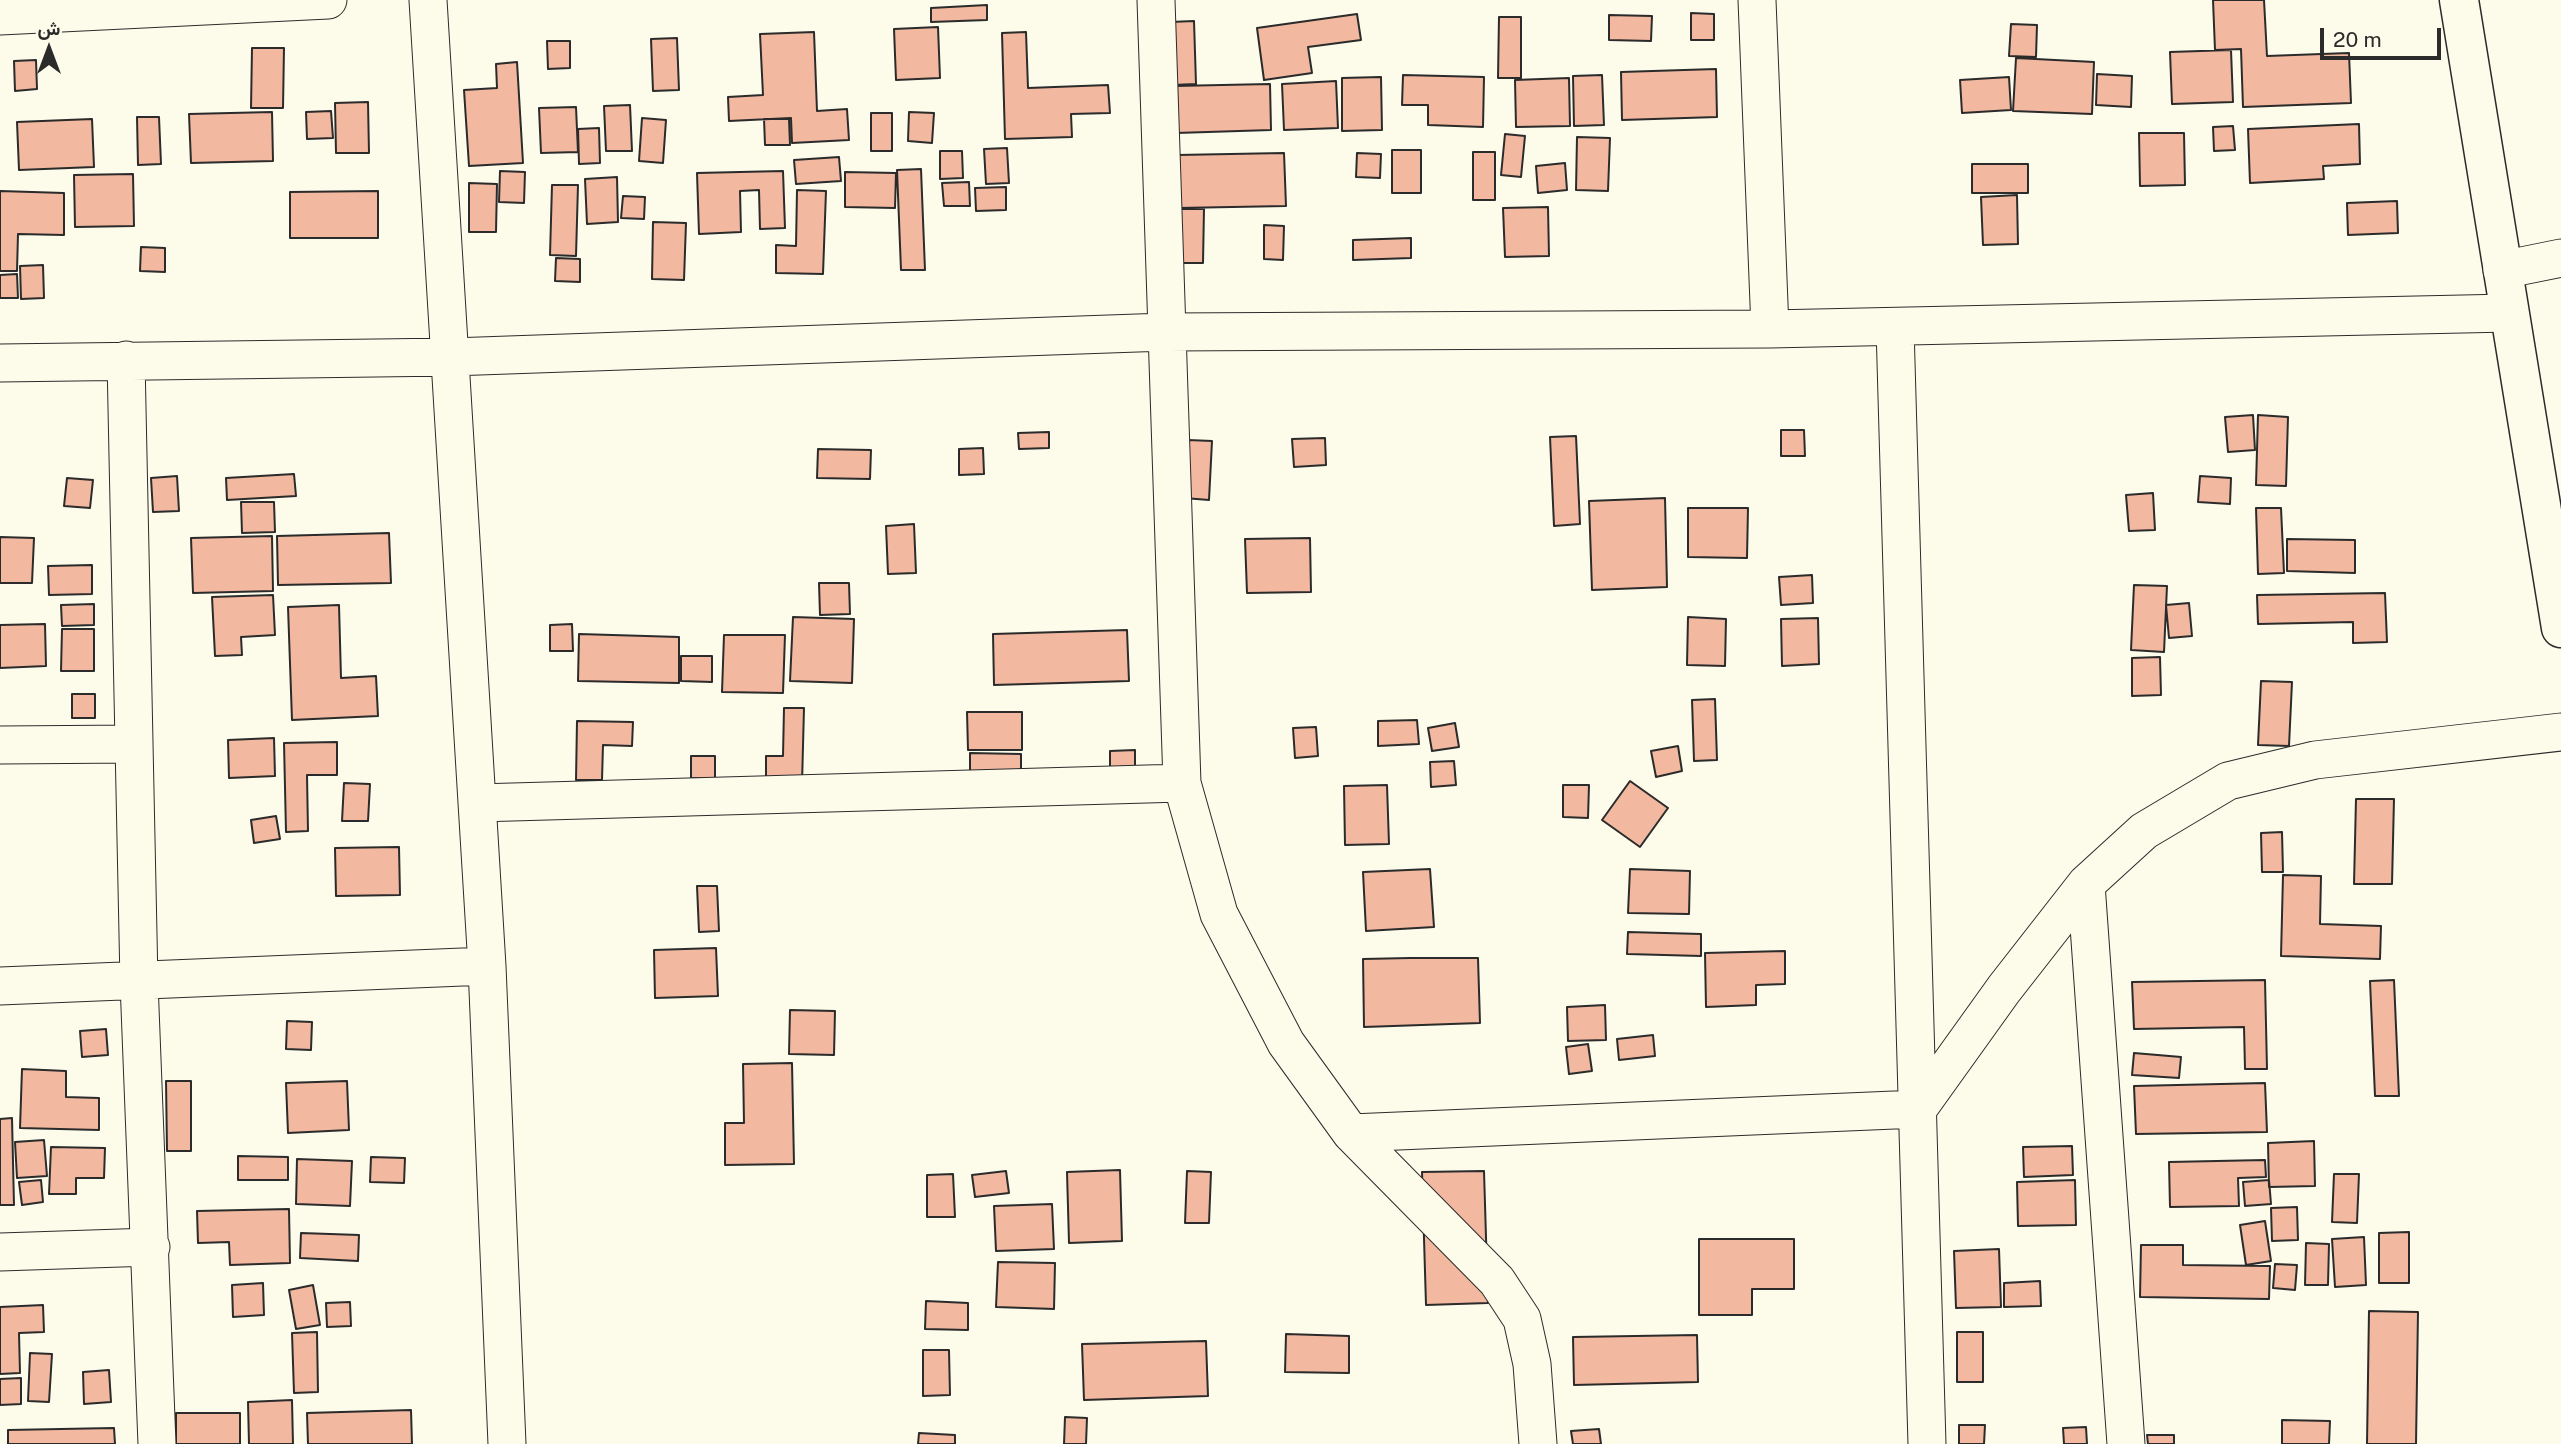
<!DOCTYPE html>
<html>
<head>
<meta charset="utf-8">
<style>
	body { margin:0 }
	#map { position:relative; width:2561px; height:1444px; overflow:hidden; background:#fdfbea; font-family:"Public Sans",Vazirmatn,sans-serif }
	canvas { display:block }
	.north { position:absolute; left:14px; top:14px; width:70px; height:70px; -webkit-text-stroke:5px #fdfbea; paint-order:stroke; rotate:0deg; font-size:19px; font-weight:700; line-height:28px; text-align:center; color:#2b2b2b }
	.north::after { content:''; display:block; margin:auto; width:24px; height:32px; background:#2b2b2b; clip-path:polygon(50% 0,100% 100%,50% 72%,0 100%) }
	.scale { position:absolute; left:2320px; top:28px; width:121px; height:32px; box-sizing:border-box; border:4px solid #2b2b2b; border-top:0; padding-left:9px; font-size:21px; line-height:24px; white-space:nowrap; color:#2b2b2b; -webkit-text-stroke:5px #fdfbea; paint-order:stroke }
</style>
</head>
<body>
<div id="map">
<canvas width="2561" height="1444"></canvas>
<div class="north">ش</div>
<div class="scale">20 m</div>
</div>
<script>
const ctx = document.querySelector('canvas').getContext('2d');
ctx.lineJoin = 'round';
function fill(path, color) {
  ctx.fillStyle = color;
  ctx.fill(path, 'evenodd');
}
function trace(path, color, width, dash) {
  ctx.strokeStyle = color;
  ctx.lineWidth = width;
  ctx.lineCap = dash ? 'butt' : 'round';
  ctx.setLineDash(dash || []);
  ctx.stroke(path);
}
const building = new Path2D(`
	M2213,0h51l3,56 82,-3 2,50 -108,4 -2,-58 -26,1z
	M987,5v15l-56,2v-14z
	M1691,13l23,1v26h-23z
	M1357,14l4,26 -53,7 4,26 -48,7 -7,-52z
	M1609,15l43,1 -1,25 -42,-1z
	M1499,17h22v61h-23z
	M1194,21l2,63 -23,1 -3,-63z
	M2011,24l26,1 -1,32 -27,-1z
	M938,27l2,51 -44,2 -2,-51z
	M814,32l3,79 30,-2 2,31 -57,3 -1,-25 -62,3 -1,-24 35,-2 -3,-61z
	M1026,32l2,56 80,-3 2,28 -39,1 1,23 -67,2 -3,-106z
	M677,38l2,52 -26,1 -2,-52z
	M547,41h23v27l-22,1z
	M252,48h32l-1,60h-32z
	M2231,50l2,52 -61,2 -2,-52z
	M2016,58l78,4 -2,52 -79,-3z
	M36,60l1,29 -22,2 -1,-30z
	M517,62l6,101 -54,3 -5,-76 33,-2 -1,-24z
	M1716,69l1,48 -95,3 -1,-48z
	M2097,74l35,2 -1,31 -35,-2z
	M1403,75l81,2 -1,50 -55,-2v-20h-26z
	M1602,75l2,50 -30,1 -1,-50z
	M1381,77l1,53 -40,1v-53z
	M2009,77l2,33 -49,3 -2,-33z
	M1569,78l1,48 -54,1 -1,-47z
	M1336,81l2,47 -54,2 -2,-46z
	M1270,84l1,46 -95,3 -2,-47z
	M368,102l1,51h-33l-1,-50z
	M630,105l2,46h-26l-2,-45z
	M576,107l2,45 -37,1 -2,-45z
	M331,111l2,27 -26,1 -1,-27z
	M272,112l1,49 -82,2 -2,-49z
	M909,112l25,1 -2,30 -24,-2z
	M871,113h21v38h-21z
	M137,117h22l2,47 -23,1z
	M642,118l24,2 -3,43 -24,-2z
	M92,119l2,48 -75,3 -2,-48z
	M764,119h25l1,26h-25z
	M2359,124l1,40 -37,2 1,13 -74,4 -2,-54z
	M2233,126l2,24 -21,1 -1,-24z
	M599,128l1,35 -21,1 -1,-35z
	M2139,133h45l1,52 -45,1z
	M1505,134l20,2 -4,41 -20,-2z
	M1577,137l33,1 -2,53 -32,-1z
	M1007,148l2,35 -23,1 -2,-35z
	M1392,150h29v43h-29z
	M940,151h22l1,27 -23,1z
	M1473,152h22v48h-22z
	M1284,153l2,53 -108,2 -1,-53z
	M1357,153l24,1 -1,24 -24,-1z
	M839,157l2,24 -45,3 -2,-24z
	M1565,163l2,27 -29,3 -2,-27z
	M1972,164h56v29h-56z
	M921,169l4,101h-24l-4,-100z
	M500,171l25,1 -1,31 -25,-1z
	M783,171l2,57 -25,1 -1,-39 -19,1 1,41 -42,2 -2,-61z
	M845,172l51,1 -1,35 -50,-1z
	M133,174l1,52 -59,1 -1,-52z
	M617,177l1,45 -31,2 -2,-45z
	M969,182l1,24h-26l-2,-23z
	M469,183l28,1 -1,48h-27z
	M552,185h26l-2,71 -26,-1z
	M1006,187v23l-30,1 -1,-23z
	M797,190l29,1 -3,83 -47,-1v-28l20,1z
	M0,191l64,2v42l-46,-1 -1,37h-17z
	M378,191v47h-88v-46z
	M2017,195l1,49 -35,1 -2,-48z
	M623,196l22,1 -1,22 -23,-1z
	M2397,201l1,32 -50,2 -1,-32z
	M1548,207l1,49 -44,1 -2,-49z
	M1179,209h25l-1,54h-25z
	M653,222l33,1 -2,57 -32,-1z
	M1264,225l20,1 -1,34 -19,-1z
	M1411,238v20l-58,2v-20z
	M141,247l24,1v24l-25,-1z
	M556,258l24,1v23l-25,-1z
	M43,265l1,33 -23,1 -1,-33z
	M17,274l1,24h-18v-23z
	M2253,415l2,35 -27,2 -3,-35z
	M2258,415l30,2 -2,69 -30,-1z
	M1781,430h23l1,26h-24z
	M1049,432v16l-30,1 -1,-16z
	M1576,436l4,88 -26,2 -4,-89z
	M1325,438l1,27 -32,2 -2,-28z
	M1188,440l24,1 -3,59 -25,-2z
	M983,448l1,26 -25,1v-26z
	M818,449l53,1 -1,29 -53,-1z
	M294,474l2,22 -69,4 -1,-22z
	M177,476l2,35 -26,1 -2,-34z
	M2200,476l31,2 -1,26 -32,-2z
	M67,478l26,2 -3,28 -26,-2z
	M2153,493l2,37 -26,1 -3,-36z
	M1665,498l2,89 -75,3 -3,-89z
	M241,502h33l1,30 -33,1z
	M1688,508h60l-1,50 -59,-1z
	M2256,508h25l3,65 -26,1z
	M914,524l2,49 -28,1 -2,-48z
	M389,533l2,50 -113,2 -1,-49z
	M272,536l1,55 -80,2 -2,-55z
	M0,537l34,1 -2,45h-32z
	M1310,538l1,54 -64,1 -2,-54z
	M2287,539l68,1v33l-68,-2z
	M92,565v29l-43,1 -1,-29z
	M1812,575l1,28 -32,2 -2,-28z
	M819,583h30l1,31 -30,1z
	M2134,585l33,1 -3,66 -33,-2z
	M2385,593l2,49 -34,1v-21l-95,2 -1,-29z
	M273,595l2,40 -34,2 1,18 -27,1 -3,-59z
	M2189,603l3,33 -23,2 -3,-33z
	M94,604v21l-32,1 -1,-21z
	M339,605l2,73 35,-2 2,40 -86,4 -4,-113z
	M793,617l61,2 -2,64 -62,-2z
	M1688,617l38,2 -1,47 -38,-1z
	M1818,618l1,46 -37,2 -1,-47z
	M45,624l1,42 -46,2v-43z
	M572,624l1,27h-23v-26z
	M62,629h32v42h-33z
	M1127,630l2,51 -135,4 -1,-51z
	M579,634l100,3v46l-101,-2z
	M724,635h61l-2,58 -61,-1z
	M681,656h31v26l-31,-1z
	M2160,657l1,38 -29,1v-38z
	M2261,681l31,1 -3,64 -31,-1z
	M72,694h23v24h-23z
	M1715,699l2,61 -23,1 -2,-61z
	M784,708h20l-2,76 -36,-1v-27h17z
	M967,712h55v38h-54z
	M1417,720l2,24 -41,2v-25z
	M577,721l56,1 -1,24 -29,-1 -1,35h-26z
	M1455,723l4,24 -27,4 -4,-23z
	M1316,727l2,29 -23,2 -2,-30z
	M274,738l1,38 -46,2 -1,-38z
	M337,742v33h-30l1,56 -22,1 -2,-89z
	M1678,746l4,25 -26,6 -5,-26z
	M1135,750v27l-25,1v-27z
	M970,753l51,1v24l-51,-1z
	M691,756h24v23l-24,-1z
	M1454,761l2,24 -25,2 -1,-25z
	M1630,781l38,27 -28,39 -38,-27z
	M344,783l26,1 -2,37h-26z
	M1387,785l2,59 -44,1 -1,-59z
	M1563,785h26l-1,33 -25,-1z
	M2356,799h38l-2,85h-38z
	M276,816l4,23 -26,4 -3,-23z
	M2282,832l1,40h-21l-1,-39z
	M399,847l1,48 -64,1 -1,-48z
	M1430,869l4,58 -68,4 -3,-59z
	M1630,869l60,2 -1,43 -61,-1z
	M2283,875l38,1 -1,48 61,2 -1,33 -99,-3z
	M697,886h20l2,45 -20,1z
	M1628,932l73,2v22l-74,-2z
	M716,948l2,48 -63,2 -1,-48z
	M1785,951v33l-29,1v20l-50,2 -1,-54z
	M1410,958h68l2,65 -116,4 -1,-68z
	M2265,980l2,89h-22l-1,-42 -110,2 -2,-47z
	M2394,980l5,116h-24l-5,-115z
	M1605,1005l1,35 -38,1 -1,-34z
	M790,1010l45,1 -1,44 -45,-1z
	M287,1021l25,1 -1,28 -25,-1z
	M106,1029l2,26 -26,2 -2,-26z
	M1653,1035l2,21 -36,4 -2,-21z
	M1588,1044l4,27 -23,3 -3,-27z
	M2134,1053l47,4 -2,21 -47,-3z
	M792,1063l2,101 -69,1v-42h19l-1,-59z
	M22,1069l44,2v26l33,1v32l-79,-2z
	M166,1081h25v70h-24z
	M347,1081l2,49 -61,3 -2,-50z
	M2265,1083l2,49 -131,2 -2,-48z
	M12,1118l2,87h-14v-86z
	M44,1140l3,36 -30,2 -2,-36z
	M2314,1141l1,45 -46,1 -1,-44z
	M2072,1146l1,29 -49,2 -1,-30z
	M51,1147l54,1 -1,30h-28v16h-27z
	M238,1156l50,1v23h-50z
	M371,1157l34,1 -1,25 -34,-1z
	M297,1159l55,2 -2,45 -54,-2z
	M2265,1160l1,17 -28,1 1,28 -69,1 -1,-45z
	M1120,1170l2,71 -53,2 -2,-71z
	M1006,1171l3,22 -34,4 -3,-22z
	M1187,1171l24,1 -2,51h-24z
	M1484,1171l4,132 -62,2 -4,-133z
	M953,1174l2,43h-28v-42z
	M2334,1174h25l-2,49 -25,-1z
	M41,1180l2,22 -21,3 -3,-23z
	M2075,1180l1,45 -58,1 -1,-44z
	M2269,1180l2,24 -26,2 -2,-24z
	M1052,1204l2,45 -58,2 -2,-45z
	M2297,1207l1,33 -26,1 -1,-33z
	M289,1209l1,54 -60,2 -1,-23 -31,1 -1,-32z
	M2265,1221l6,40 -25,4 -6,-40z
	M2409,1232v51h-30v-50z
	M301,1233l58,2 -1,26 -58,-3z
	M2364,1237l2,48 -31,2 -3,-48z
	M1699,1239h95v50h-42v26h-53z
	M2306,1243l23,1 -1,41h-23z
	M2141,1245h42v20l87,1 -1,33 -129,-2z
	M1999,1249l2,58 -45,1 -2,-57z
	M998,1262l57,1 -1,46 -58,-2z
	M2275,1264l22,1 -2,25 -22,-2z
	M2040,1281l1,25 -37,1v-24z
	M263,1283l1,32 -31,2 -1,-32z
	M313,1285l7,40 -24,4 -7,-39z
	M926,1301l42,2v27l-43,-1z
	M350,1302l1,24 -24,1 -1,-24z
	M43,1305l1,27 -25,1 1,40 -20,1v-67z
	M2369,1311l49,1 -2,132h-49z
	M317,1332l1,60 -24,1 -2,-60z
	M1957,1332h26v50h-26z
	M1286,1334l63,2v37l-64,-1z
	M1697,1335l1,47 -124,3 -1,-48z
	M1206,1341l2,55 -124,4 -2,-56z
	M923,1350h26l1,45 -27,1z
	M30,1353l22,1 -3,48 -21,-1z
	M109,1370l2,32 -27,2 -1,-32z
	M21,1378v26l-21,1v-26z
	M292,1400l1,44h-44l-1,-42z
	M411,1410l1,34h-104l-1,-31z
	M176,1413h64v31h-64z
	M1065,1417l22,1 -1,26h-22z
	M2282,1420l48,1 -1,23h-47z
	M1959,1425h26l-1,19h-25z
	M2086,1427l1,17h-23l-1,-16z
	M114,1428l1,16h-107v-14z
	M1599,1429l2,15h-28l-2,-13z
	M919,1433l36,2v9h-37z
	M2147,1435h27v9h-26z`);
const minor = new Path2D(`
	M428,0l59,966 20,478
	M1156,0l26,783 37,131 67,129 65,90 146,148 25,38 10,45 6,80
	M1757,0l13,329
	M0,16l328,-16
	M2502,270l59,-12
	M1895,327l32,1117
	M126,360l13,622 18,462
	M0,363l451,-6 715,-25 604,-3 739,-16
	M0,745l134,-1
	M477,803l705,-20
	M2086,884l40,560
	M0,986l487,-20
	M1351,1133l567,-24 86,-120 82,-105 58,-53 84,-50 87,-21 246,-28
	M0,1252l151,-5`);
const secondary = new Path2D(`
	M2459,0l102,628`);
fill(building, '#f2b8a0');
trace(building, '#2b2b2b', 2);
trace(minor, '#2b2b2b', 39);
trace(secondary, '#2b2b2b', 41);
trace(minor, '#fdfbea', 37);
trace(secondary, '#fdfbea', 38);
</script>
</body>
</html>
